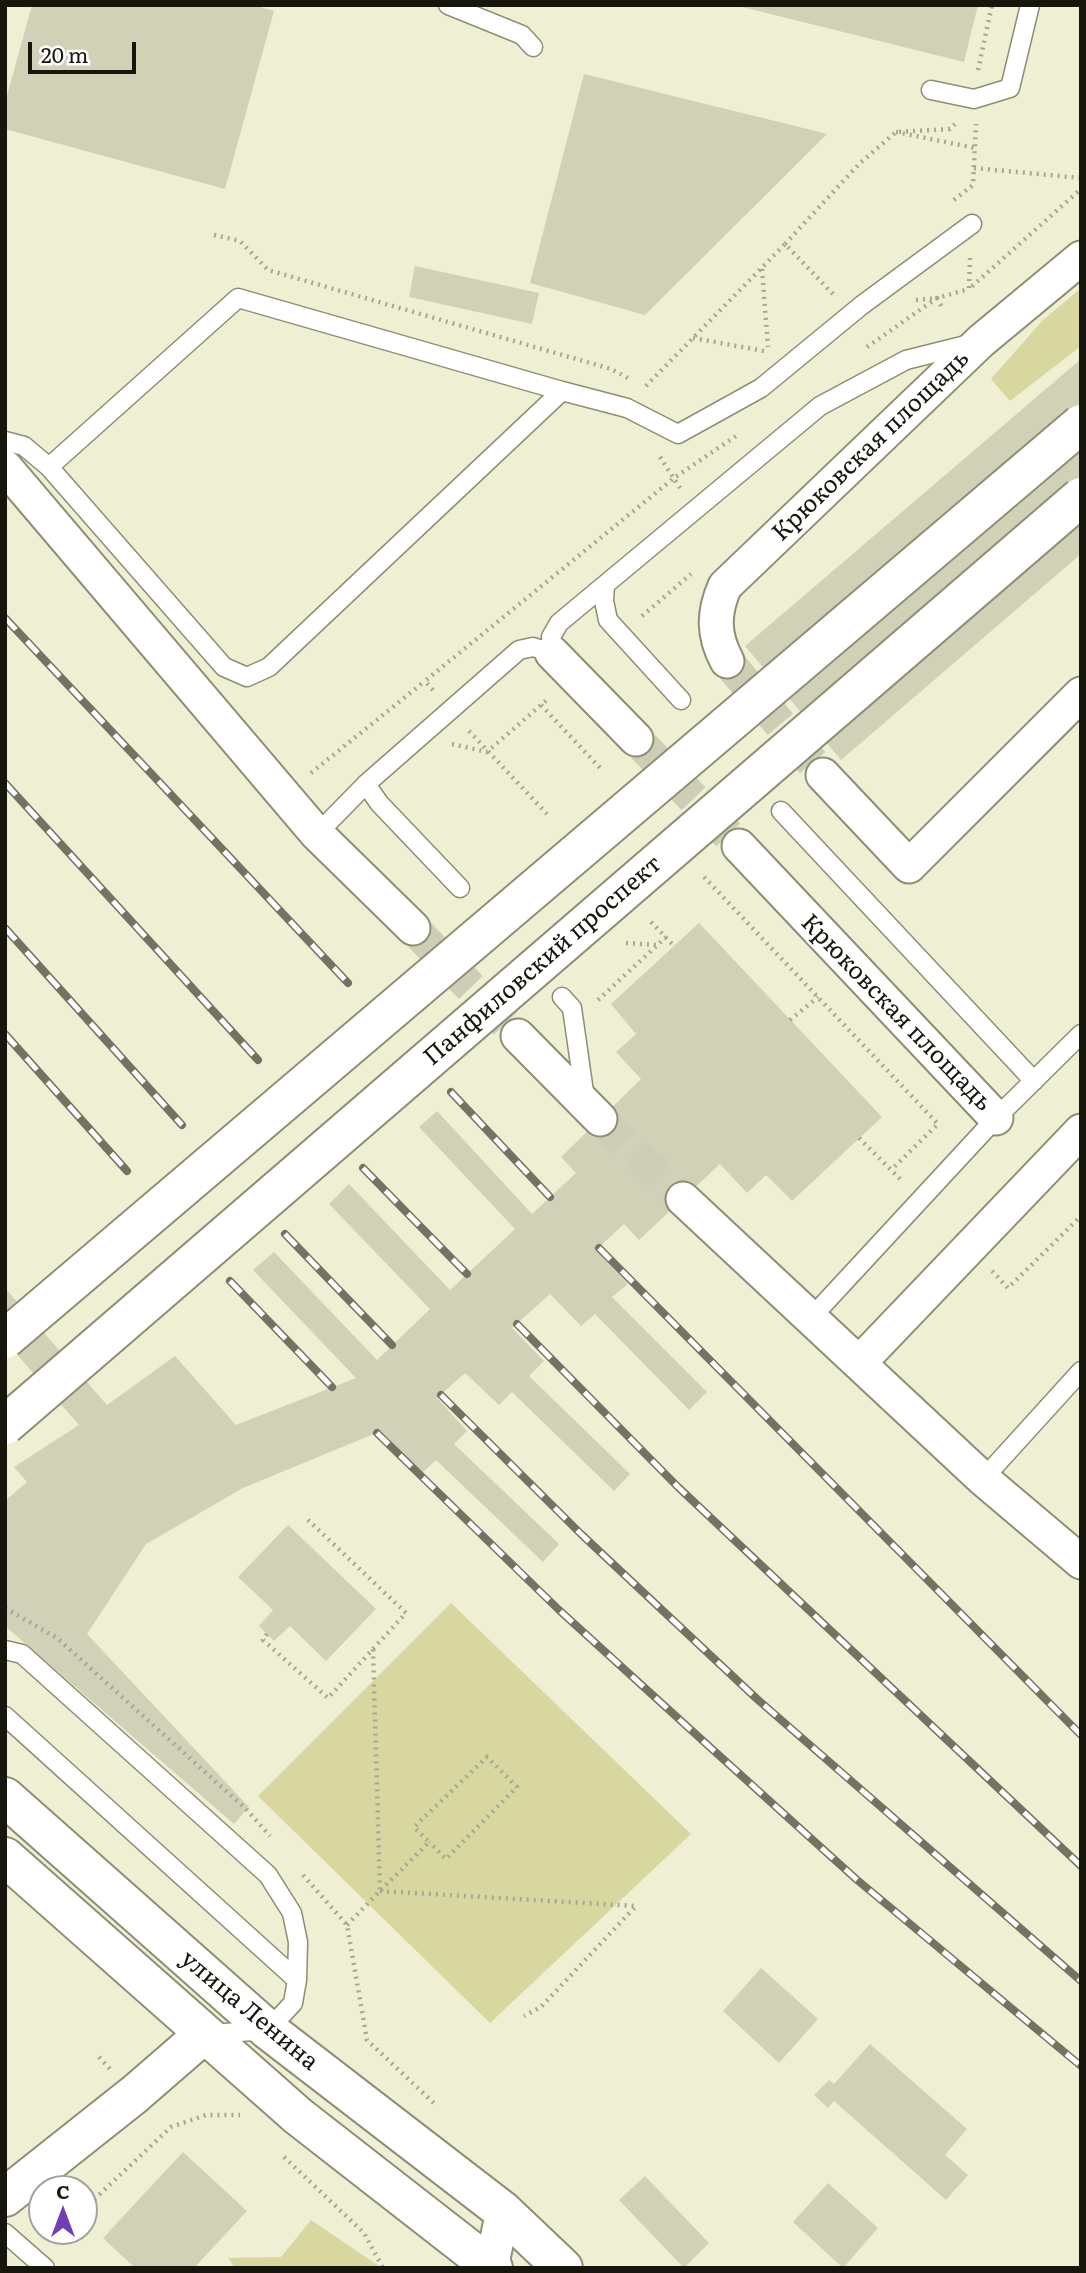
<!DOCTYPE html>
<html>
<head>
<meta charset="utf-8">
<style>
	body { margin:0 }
	#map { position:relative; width:1086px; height:2273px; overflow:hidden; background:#efefd4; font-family:Literata,serif }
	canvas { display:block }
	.frame { position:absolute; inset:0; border:7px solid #16160d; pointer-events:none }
	.north { position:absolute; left:28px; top:2175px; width:70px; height:70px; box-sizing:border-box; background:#fff; border:2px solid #a2a29e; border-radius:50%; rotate:0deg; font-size:19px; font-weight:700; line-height:28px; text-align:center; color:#16160d }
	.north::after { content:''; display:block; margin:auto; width:24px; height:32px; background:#733db4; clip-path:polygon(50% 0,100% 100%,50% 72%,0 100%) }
	.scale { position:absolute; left:28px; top:42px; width:108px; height:32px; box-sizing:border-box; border:4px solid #16160d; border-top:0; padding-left:9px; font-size:21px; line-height:24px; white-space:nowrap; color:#16160d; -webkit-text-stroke:5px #fff; paint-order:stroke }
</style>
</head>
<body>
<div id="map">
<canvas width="1086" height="2273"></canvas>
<div class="frame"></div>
<div class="north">С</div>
<div class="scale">20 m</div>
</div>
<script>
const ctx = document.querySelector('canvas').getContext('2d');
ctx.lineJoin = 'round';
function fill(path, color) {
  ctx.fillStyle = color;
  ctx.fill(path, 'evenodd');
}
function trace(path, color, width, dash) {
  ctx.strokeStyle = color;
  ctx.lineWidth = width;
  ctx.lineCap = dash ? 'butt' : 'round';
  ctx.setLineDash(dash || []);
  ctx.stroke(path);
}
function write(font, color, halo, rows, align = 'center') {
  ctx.font = font + ' Literata,serif';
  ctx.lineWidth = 5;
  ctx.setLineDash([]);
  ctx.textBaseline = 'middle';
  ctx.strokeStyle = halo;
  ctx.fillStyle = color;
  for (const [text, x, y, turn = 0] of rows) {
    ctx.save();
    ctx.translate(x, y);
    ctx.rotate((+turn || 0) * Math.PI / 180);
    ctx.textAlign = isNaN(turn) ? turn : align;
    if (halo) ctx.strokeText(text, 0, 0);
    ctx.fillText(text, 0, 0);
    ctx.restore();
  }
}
const green = new Path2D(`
	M1081,288v58l-71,55 -19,-22 51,-58z
	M451,1603l240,231 -201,189 -232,-227z
	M311,2220l71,48h-147l-7,-10 53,-1z`);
const building = new Path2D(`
	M32,5h222l20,6 -49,178 -220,-60v-26z
	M734,5h244l-14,57z
	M584,74l203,50 40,10 -182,181 -115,-32z
	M415,266l124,27 -7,31 -123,-27z
	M1081,359v195l-240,206 -96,-114z
	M699,923l183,194 -90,84 -26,-26 -19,18 -27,-29 -81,76 -15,-16 -28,26 32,34 -16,13 95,95 -18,18 -94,-96 -14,12 -31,-32 -38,34 32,33 -15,15 101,98 -16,17 -102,-99 -13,13 -34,-32 -28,25 30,33 -13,13 105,100 -16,18 -107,-102 -14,13 -41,-42 -138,57 -97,56 -59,90 162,173 -15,17 -229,-198v-125l22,-19 -13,-15 65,-42 -74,-84v-53l102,117 68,-49 61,69 120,-47 -103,-108 21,-18 103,108 53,-51 -101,-105 20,-20 101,106 65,-61 -96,-102 18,-16 95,103 44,-41 -15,-16 80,-78 -25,-27 20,-18 -25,-30z
	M288,1525l88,84 -50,52 -36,-35 -16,15 -15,-15 14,-16 -35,-33z
	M761,1968l57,51 -39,44 -56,-52z
	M870,2044l97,85 -22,26 23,20 -22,25 -112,-99 -6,7 -14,-13 15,-15 5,4z
	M183,2152l64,59 -53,57h-59l-32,-30z
	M645,2176l64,67 -25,25 -65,-68z
	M828,2183l50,45 -35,40 -50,-46z`);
const streetTunnel = new Path2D(`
	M727,661l96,114
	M636,739l103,107
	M413,928l105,108
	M600,1119l83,80`);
const path = new Path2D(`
	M978,70l14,-65
	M896,132l79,16
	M974,168l107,10
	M954,200l19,-15 3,-61
	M214,235l26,6 28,29 343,99 17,9
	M785,244l74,-80 37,-32 54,-3 5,-5
	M970,258l-1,31 112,-100
	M762,269l6,78
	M916,300l21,-2 6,11
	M693,338l71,13
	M867,347l70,-49 32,-9
	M646,386l139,-142 48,50
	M660,457l20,31
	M642,616l49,-42
	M433,690l-8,-9 249,-203 62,-42
	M541,705l60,64
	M469,731l78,83
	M452,744l35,8 62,-54
	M311,773l114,-92
	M704,877l234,247 -47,46
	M651,922l23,24
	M626,943l31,2
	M598,1000l68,-63
	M790,1020l28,-23
	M859,1138l43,43
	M992,1271l16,17 73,-72
	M5,1608l52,30 190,172 23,26
	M267,1634l-4,6 65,58 78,-85 -99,-94
	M303,1875l44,50 20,115 70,66
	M381,1890l48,-48 -15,-15 73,-70 30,30 -71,72 -17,-17
	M380,1891l256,15 -95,101 -17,9
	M347,1925l33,-34 -7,-242
	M99,2057l11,12
	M284,2157l80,76 19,35
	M84,2209l87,-82 35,-12h34
	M53,2239l8,-8`);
const lane = new Path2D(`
	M448,5l74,30 11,12
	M931,90l43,9 36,-11 20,-83
	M562,391l65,17 51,26 83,-46 101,-83 110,-81
	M5,441l19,5 25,21 189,-169 324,93 -293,276 -22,10 -23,-10 -175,-200
	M605,585l-1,16 4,19 73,80
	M366,784l13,19 81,85
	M781,811l253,270
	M317,834l49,-50 153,-134 14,-3 19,6 -1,-16 8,-14 261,-217 86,-46 64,-16
	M562,997l10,11 13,91
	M809,1320l187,-202 85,-84
	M983,1479l98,-108
	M5,1650l17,4 246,221 24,38 6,29 -1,38 -4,23 -25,27 -58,4
	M5,1716l292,264
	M5,2233l40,35`);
const street = new Path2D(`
	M5,467l312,367 96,94
	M552,653l84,86
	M727,661c-14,-26 -14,-48 -2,-75l256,-245 100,-83
	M823,775l86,91 172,-172
	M739,846l257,272
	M518,1036l82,83
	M683,1199l300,280 98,83
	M860,1362l221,-231
	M491,2268l12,-57`);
const secondary = new Path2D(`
	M5,1797l263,233 235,181 60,57
	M5,1857l293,259 195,152
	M5,2197l130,-103 68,-59`);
const rail = new Path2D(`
	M5,618l343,365
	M5,783l253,277
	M5,928l177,197
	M5,1034l122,137
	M451,1092l99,105
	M363,1168l104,106
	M285,1234l107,111
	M599,1248l482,487
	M230,1281l102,106
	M517,1324l161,163 403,379
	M441,1395l140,139 176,165 324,282
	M377,1433l182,177 153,139 144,130 225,187`);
const primaryBridge = new Path2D(`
	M5,1339l1076,-915
	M5,1425l1076,-928`);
const streetNames = [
	["Крюковская площадь",871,446,-44],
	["Панфиловский проспект",543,961,-41],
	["Крюковская площадь",896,1013,46],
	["улица Ленина",249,2011,40]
];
fill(green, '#d7d79f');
fill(building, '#d0d1b6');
trace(streetTunnel, '#ceceb6', 33, [33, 17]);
trace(lane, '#8e8e74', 21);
trace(street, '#8e8e74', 37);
trace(secondary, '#8e8e74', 42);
trace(path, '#a8a892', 4.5, [2, 5]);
trace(lane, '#fff', 18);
trace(street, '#fff', 33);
trace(secondary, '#fff', 38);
trace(rail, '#737363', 8);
trace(rail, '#fff', 5, [16]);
trace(primaryBridge, '#8e8e74', 42, []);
trace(primaryBridge, '#fff', 38);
write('24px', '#16160d', '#fff', streetNames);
</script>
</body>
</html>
